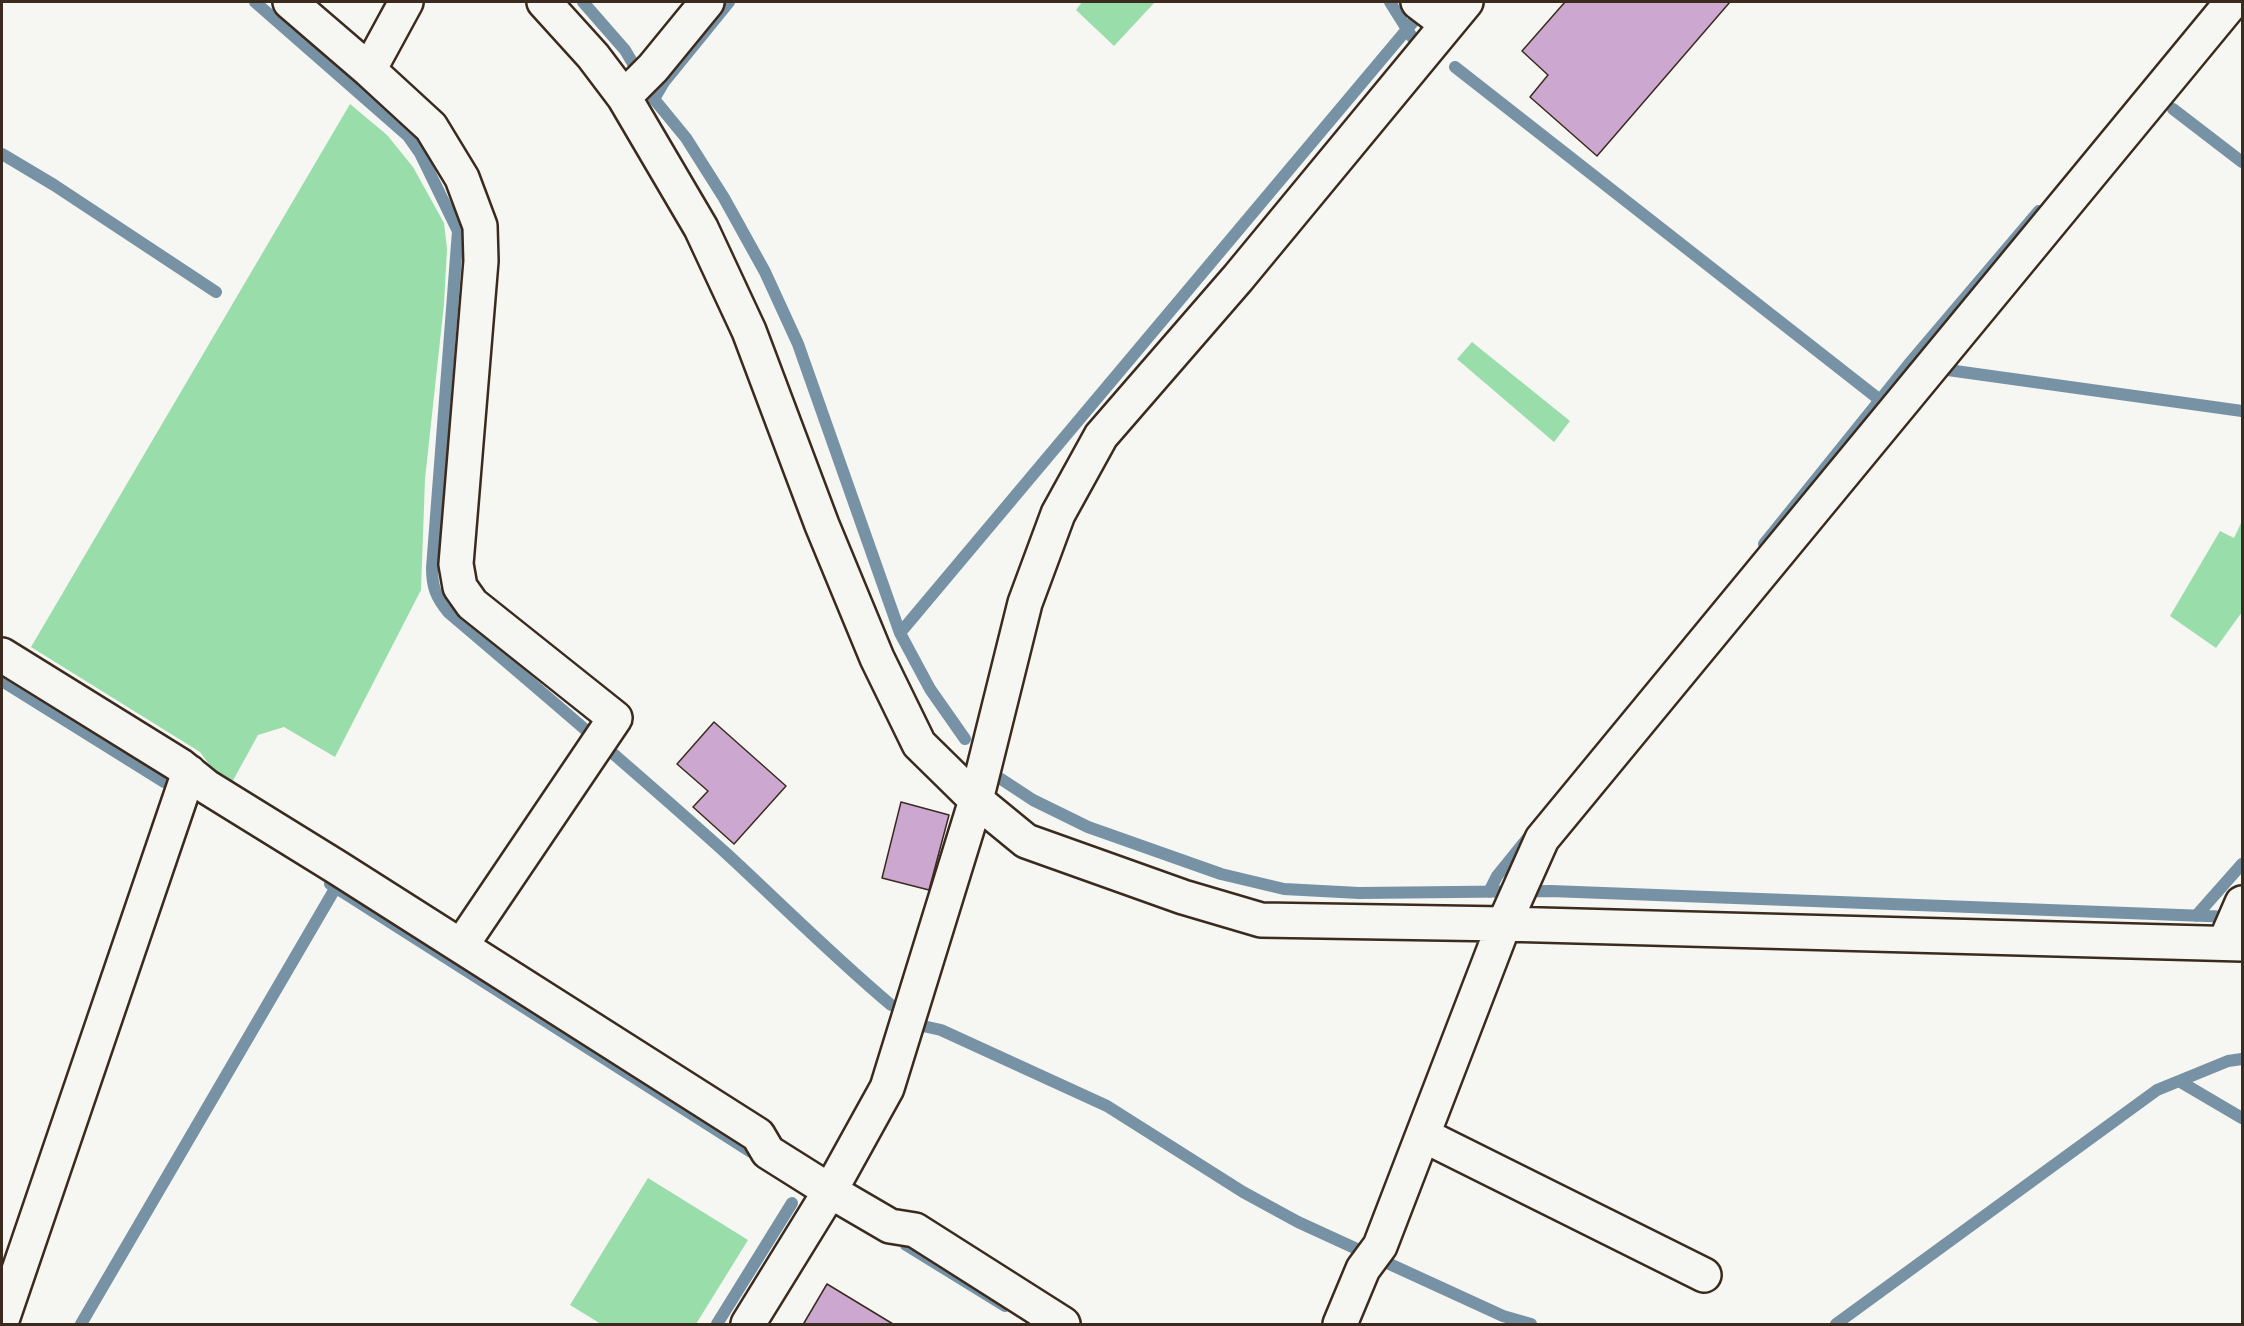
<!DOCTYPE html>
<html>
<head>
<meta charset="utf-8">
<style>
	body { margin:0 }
	#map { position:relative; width:2244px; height:1326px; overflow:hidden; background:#f6f6f2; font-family:"Comic Neue",sans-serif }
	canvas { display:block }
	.frame { position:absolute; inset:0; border:3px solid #3b2a1e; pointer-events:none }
</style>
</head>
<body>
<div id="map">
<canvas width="2244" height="1326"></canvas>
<div class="frame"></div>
</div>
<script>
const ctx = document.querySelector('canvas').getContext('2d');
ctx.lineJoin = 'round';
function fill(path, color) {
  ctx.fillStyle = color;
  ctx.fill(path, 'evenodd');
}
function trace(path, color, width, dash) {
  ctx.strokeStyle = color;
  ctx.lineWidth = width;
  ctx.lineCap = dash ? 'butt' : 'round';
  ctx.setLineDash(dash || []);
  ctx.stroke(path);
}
const green = new Path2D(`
	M1082,2h73l-41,44 -38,-36z
	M350,104l37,31 26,32 31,56 3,26 -3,55 -19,175 -4,111 -86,167 -51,-30 -26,8 -28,51 -16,-15 -14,-19 -169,-105z
	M1472,342l98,79 -16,21 -97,-83z
	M2242,521v91l-26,36 -46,-32 50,-85 14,7z
	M648,1178l100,62 -52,84h-95l-31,-19z`);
const stream = new Path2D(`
	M255,2l153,134 12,17 38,78 -26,337c0,19 4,30 17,45 93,79 187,159 278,241 55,51 107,103 164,151
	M583,2l42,48 29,49 32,39 38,60 41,74 33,72 102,289 30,56 35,50
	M1390,2l22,35
	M1455,67l425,333
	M654,99l10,-17 65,-80
	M2173,109l69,53
	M2,154l52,31 162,107
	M1948,370l294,41
	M1764,544l145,-180 130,-153
	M900,633l524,-624
	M2,681l162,101
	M1001,779l32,21 55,27 133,47 63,15 75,4 192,-2 681,26
	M330,884l421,268
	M1489,892l8,-16 34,-42
	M2196,916l46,-52
	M923,1026l18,4 166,76 136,86 55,30 205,94 28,8
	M2179,1081l63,37
	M906,1245l99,61
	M81,1324l255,-437
	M717,1324l75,-121
	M1836,1324l321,-234 71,-29 14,-2`);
const building = new Path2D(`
	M1565,2h165l-133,154 -67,-59 18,-22 -26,-24z
	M714,722l72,64 -52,58 -41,-37 15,-16 -31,-27z
	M901,802l48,13 -20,75 -47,-12z
	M827,1284l66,40h-87l-2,-1z`);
const street = new Path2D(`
	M290,2l79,68
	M406,2l-37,68 62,57 31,51 18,48 1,35 -25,303 4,23 12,17 143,114 -154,228
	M544,2l49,54 31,41 77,131 48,103 73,194 55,133 42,86 57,56 50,41 157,56 78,23 243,4 738,20
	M1418,2l29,22
	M624,97l29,-29 54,-66
	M2,655l179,111 26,21 131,81 420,267 10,17 62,39 60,35 25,4 148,94
	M2225,942l17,-39
	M1423,1135l281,140
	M2,1320l187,-548
	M748,1324l82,-133 57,-103 89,-288 49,-197 33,-89 43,-78 137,-158 228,-276
	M1340,1324l23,-55 17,-23 124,-322 38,-85 690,-837`);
fill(green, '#9da');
trace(stream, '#7692a4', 12);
fill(building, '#cca7cf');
trace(building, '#3b2a1e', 1.5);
trace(street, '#3b2a1e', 38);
trace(street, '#f6f6f2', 33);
</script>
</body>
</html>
